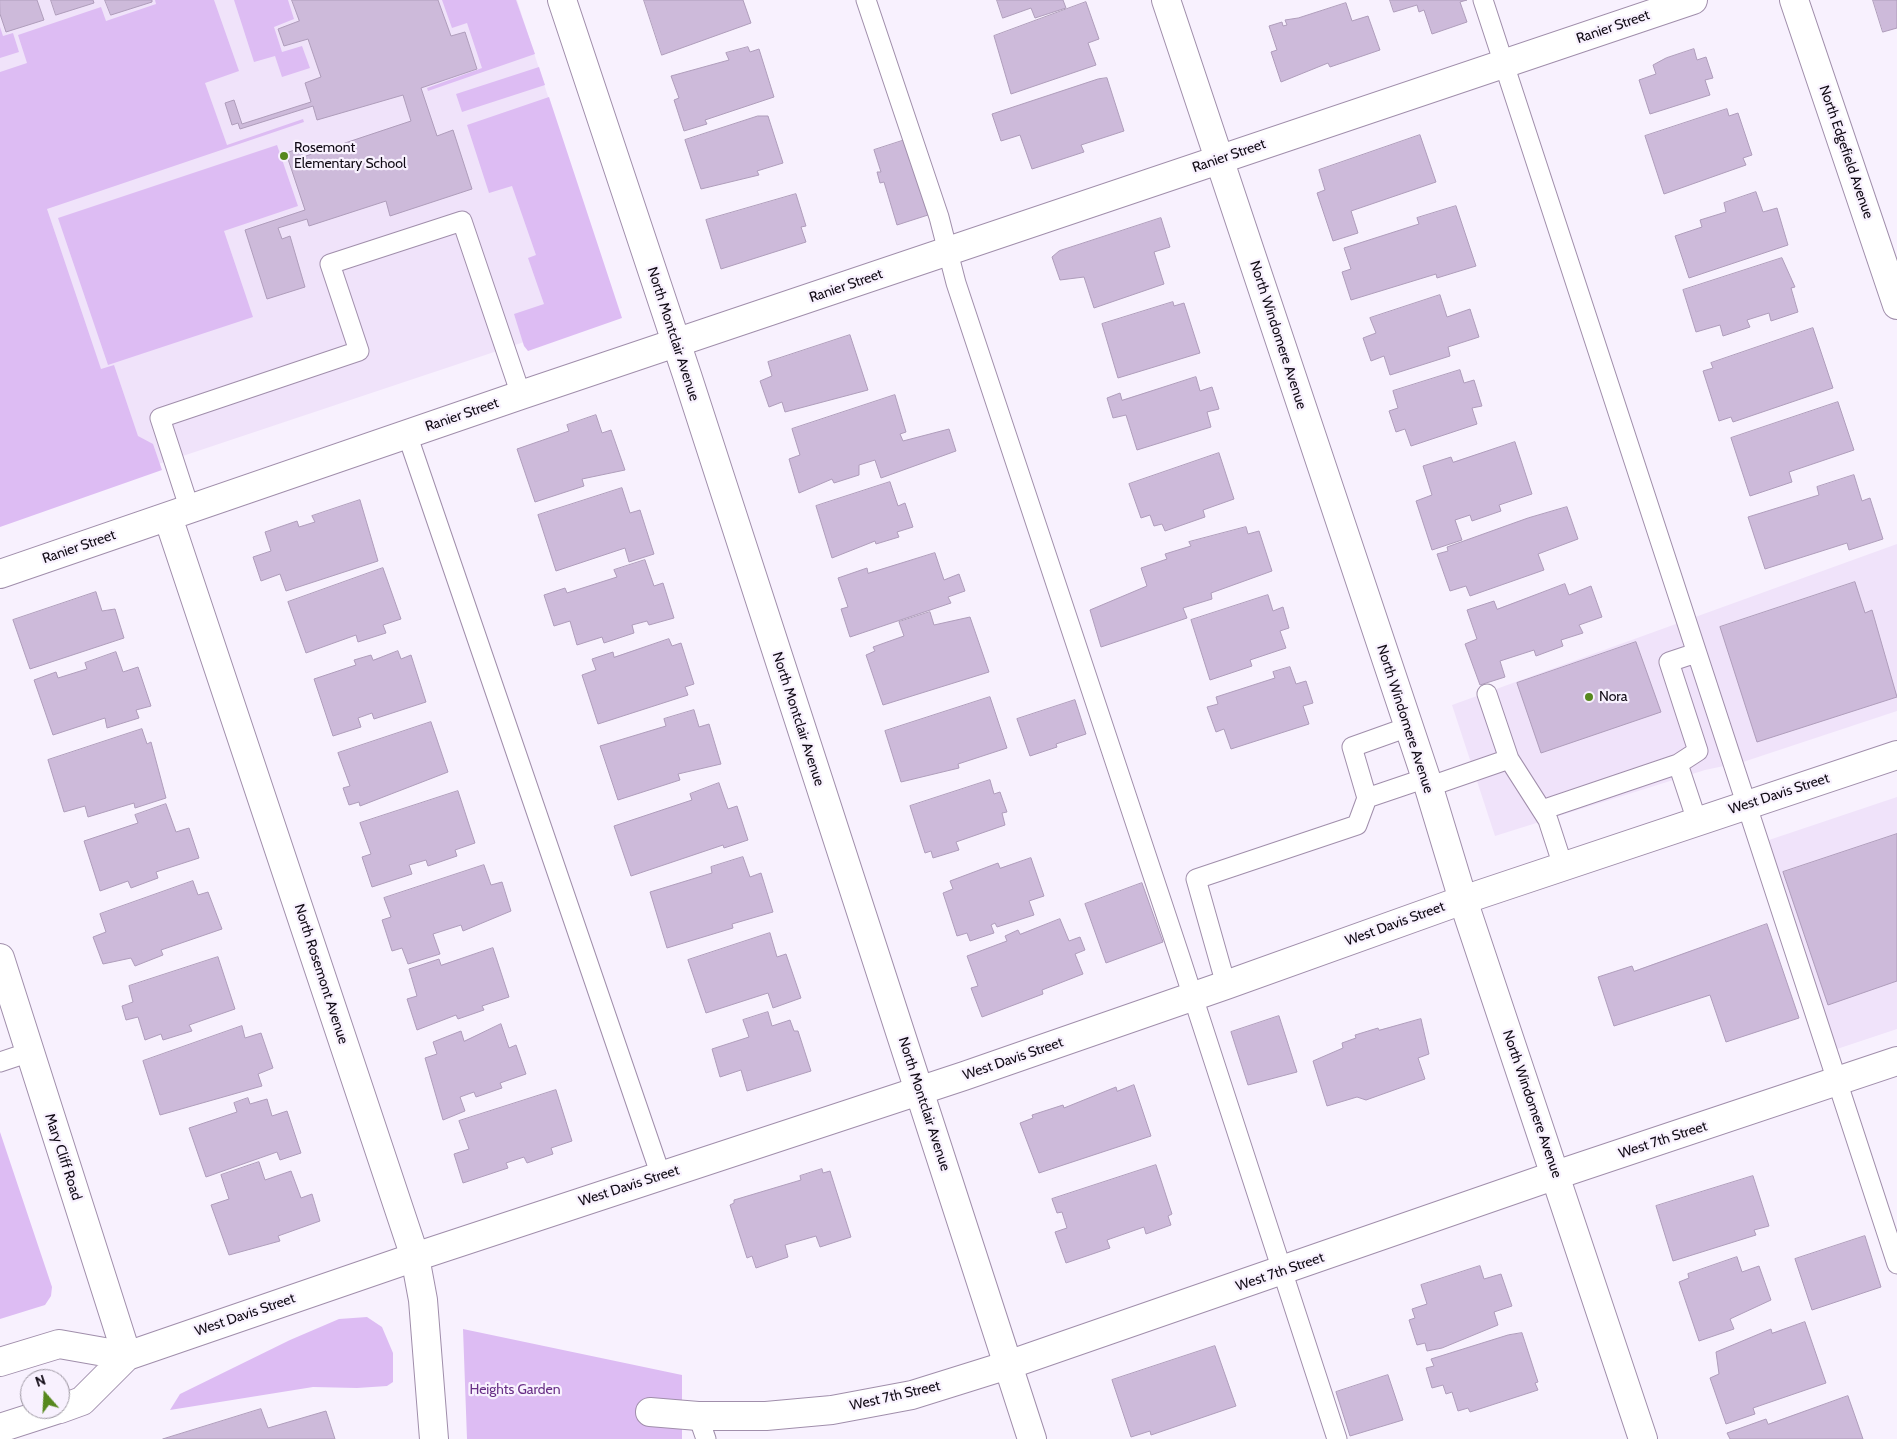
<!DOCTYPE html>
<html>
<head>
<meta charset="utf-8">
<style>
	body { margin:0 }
	#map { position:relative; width:1897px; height:1439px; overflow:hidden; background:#f8f1fe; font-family:Cabin,sans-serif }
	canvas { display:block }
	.north { position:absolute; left:20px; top:1369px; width:50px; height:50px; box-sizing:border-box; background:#f8f1fe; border:1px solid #9b95a0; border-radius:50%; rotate:341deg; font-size:14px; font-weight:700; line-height:20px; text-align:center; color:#100a14 }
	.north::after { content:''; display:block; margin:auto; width:18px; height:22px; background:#57881e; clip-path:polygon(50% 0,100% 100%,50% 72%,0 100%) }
</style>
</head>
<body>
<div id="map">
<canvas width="1897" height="1439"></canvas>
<div class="north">N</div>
</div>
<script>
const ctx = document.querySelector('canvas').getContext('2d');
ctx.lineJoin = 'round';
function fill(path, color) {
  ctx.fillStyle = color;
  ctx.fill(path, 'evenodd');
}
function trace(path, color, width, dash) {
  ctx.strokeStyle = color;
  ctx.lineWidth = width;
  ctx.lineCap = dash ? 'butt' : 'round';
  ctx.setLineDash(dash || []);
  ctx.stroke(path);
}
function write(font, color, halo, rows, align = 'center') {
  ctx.font = font + ' Cabin,sans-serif';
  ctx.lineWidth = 4.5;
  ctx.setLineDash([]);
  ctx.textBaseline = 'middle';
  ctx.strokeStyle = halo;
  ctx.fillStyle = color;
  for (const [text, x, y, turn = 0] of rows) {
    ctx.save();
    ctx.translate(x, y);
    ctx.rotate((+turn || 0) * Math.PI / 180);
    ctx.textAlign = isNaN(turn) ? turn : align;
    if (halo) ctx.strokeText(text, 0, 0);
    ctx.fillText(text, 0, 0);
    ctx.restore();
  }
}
const built = new Path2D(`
	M0,0h517l100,311 -617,206z
	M1897,544v167l-154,51 -38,8 -210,66 -43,-131z
	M1897,797v232l-60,20 -68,-209z`);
const green = new Path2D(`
	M155,0h59l25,71 -34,12 22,62 76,-26 1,3 -257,87 54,160 13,-4 24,71 15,8 9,26 -162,57v-455l27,-9 -9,-28 83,-28 5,14 50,-17z
	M234,0h54l6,19 -20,8 8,25 20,-6 8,22 -28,9 -7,-21 -21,6z
	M442,0h74l19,54 -107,37 -1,-3 55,-20 -15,-45 -15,5z
	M0,27l3,9 10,-3 6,19 -19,6z
	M539,67l6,18 -83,27 -6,-18z
	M549,97l73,221 -94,33 -4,-5 -10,-32 30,-10 -16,-46 8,-3 -24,-69 -23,7 -22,-68z
	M277,145l21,61 -74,25 29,86 -145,48 -50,-147z
	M0,1132l52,155 -1,9 -6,9 -45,14z
	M367,1317l15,10 11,26v29l-6,4 -30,2 -44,-1 -143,23 10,-16 110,-54 49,-21z
	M463,1329l219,46v64h-215z`);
const building = new Path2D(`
	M0,0h37l7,20 -38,12 -6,-18z
	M51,0h42l1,3 -38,12z
	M105,0h47v2l-41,13z
	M292,0h146l13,36 14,-4 12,37 -56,19 16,48 16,-6 19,59 -82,27 -4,-15 -77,25 -2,-7 -29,9 4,11 8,-3 15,51 -38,12 -22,-69 60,-20 -19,-57 14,-5 3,9 108,-36 -8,-26 -86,25 -4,-14 -73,23 -2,-6 -6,2 -7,-22 9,-3 8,24 69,-22 -6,-19 16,-6 -13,-38 -24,7 -6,-17 21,-8z
	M644,0h99l8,23 -89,32z
	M997,0h66l3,8 -31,10 -4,-10 -28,10z
	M1390,0h77l-7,2 7,20 -35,12 -8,-24 -5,2 -2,-7 -23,7z
	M1873,0h24v28l-14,4z
	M1086,2l13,37 -11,4 8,22 -85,29 -17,-58z
	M1346,3l6,18 16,-5 12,34 -50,17 -2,-4 -47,19 -10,-30 6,-2 -8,-24 13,-4 1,4 4,-1 -2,-5 13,-2z
	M748,47l2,5 9,-3 15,48 -69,23 2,4 -23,7 -10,-31 5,-2 -8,-22 58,-16 -3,-7z
	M1694,49l3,11 9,-3 7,21 -8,2 5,15 -60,19 -11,-34 17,-6 -3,-9 13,-7z
	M1107,78l17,53 -43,14 3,7 -52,17 -12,-34 -19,6 -9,-27 106,-35z
	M1727,109l2,7 9,-3 14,42 -9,3 3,7 -82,29 -19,-58z
	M758,116h10l15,47 -26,8 2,4 -58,14 -16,-49z
	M1420,135l16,47 -85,29 7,22 -25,8 -16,-48 8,-3 -6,-20z
	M905,140l23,75 -31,10 -13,-43 -4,1 -3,-11h4l-7,-22z
	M1756,192l7,20 14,-4 11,37 -99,33 -14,-42 27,-9 -2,-7 26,-8 -2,-9z
	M796,194l10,32 -5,1 5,15 -85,27 -15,-49z
	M1456,206l20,60 -39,12 -1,-4 -85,26 -9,-28 9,-3 -7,-21 75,-24 -2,-6z
	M1161,218l9,29 -16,5 10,32 -70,24 -10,-31 -24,3 -8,-23 7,-6z
	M1782,258l13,29 -4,1 7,24 -27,9 -2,-8 -22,7 3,7 -27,9 -3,-11 -24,7 -13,-42z
	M1440,295l7,22 23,-8 9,28 -31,10 2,9 -60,19 -6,-19 -13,5 -8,-23 13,-5 -6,-15z
	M1173,302l1,4 10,-3 16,50 -82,25 -16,-54z
	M1813,328l20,60 -100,34 -2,-5 -12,4 -16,-50 10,-3 -2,-5z
	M850,335l18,55 -83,22 -3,-10 -13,5 -9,-26 12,-5 -4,-14z
	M1460,370l4,13 10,-3 8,26 -10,2 5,16 -66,22 -6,-17 -9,3 -7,-21 9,-3 -5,-17z
	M1196,377l4,14 12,-4 7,22 -12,3 4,15 -74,23 -11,-35 -13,3 -6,-20 13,-5 2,7z
	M895,395l11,37 -6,2 3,7 46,-12 7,22 -75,27 -6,-18 -16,5v10l-25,8 -2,-4 -33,14 -10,-34 11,-4 -8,-26z
	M1838,402l16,48 -65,22 3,10 -42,14 -19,-58z
	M596,415l6,18 9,-3 14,40 -43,9 2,7 -49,16 -18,-53 52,-18 -2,-6z
	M1515,442l17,52 -33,11 2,6 -29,10 -2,-6 -15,5 7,20 -30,10 -16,-49 16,-6 -9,-29 28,-9 2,5z
	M1219,453l15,46 -31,11 2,7 -40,14 -3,-7 -8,2 -4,-11 -9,3 -12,-34z
	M1854,475l8,26 8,-3 13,41 -34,11 -2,-7 -82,26 -17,-52 71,-22 -2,-8z
	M890,482l8,24 7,-3 8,24 -16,5 2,5 -23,7 -1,-3 -43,17 -16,-52z
	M622,488l8,25 10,-3 14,44 -25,8 -4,-14 -69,23 -18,-56z
	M360,500l18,61 -92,30 -6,-17 -19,7 -8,-24 18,-6 -6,-19 32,-11 2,6 16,-5 -3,-6z
	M1567,507l11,32 -40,15 6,16 -74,26 -4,-10 -16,5 -13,-37 11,-3 -1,-4 81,-29z
	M1246,527l2,7 11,-3 13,40 -61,22 1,6 -29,9 4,10 -86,29 -11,-37 57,-24 -6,-18 26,-9 -2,-5 26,-8 -2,-4z
	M935,553l9,27 15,-6 6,17 -17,6 3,6 -101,34 -9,-28 7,-2 -10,-29 29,-10 1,5z
	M645,560l9,26 9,-3 11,35 -25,7 -2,-4 -15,4 2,8 -30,10 -2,-6 -25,8 -7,-24 -16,5 -10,-31 21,-7 2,5 50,-16 -3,-7z
	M383,568l18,51 -18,6 3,8 -28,9 -2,-7 -50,18 -18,-51z
	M1855,582l10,31 7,-3 25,87 -140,45 -37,-115z
	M1565,584l4,11 22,-9 11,31 -23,8 4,8 -22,7 2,6 -27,10 -2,-6 -34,11 5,16 -25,8 -15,-41 12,-5 -10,-29 27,-9 3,8z
	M96,592l6,19 13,-2 9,29 -94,31 -17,-49z
	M1268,595l5,16 10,-4 6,21 -9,3 6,17 -36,12 2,6 -42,14 -19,-60z
	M930,612l4,13 36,-8 19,55 -106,33 -17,-50 9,-4 -2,-4 31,-11 -5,-14z
	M669,639l3,7 9,-3 13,41 -9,3 3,8 -90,29 -16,-49 14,-5 -4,-11 21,-7 1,5z
	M1636,642l25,70 -120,41 -24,-70z
	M398,651l3,8 10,-4 15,47 -52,17 -2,-6 -14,5 3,9 -28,9 -19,-57 42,-14 -2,-5 17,-5 2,5z
	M116,652l7,20 15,-5 13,39 -15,4 3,8 -32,10 -2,-10 -52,17 -19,-55 22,-8 2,6 29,-9 -2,-6z
	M1290,667l6,17 10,-3 7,22 -10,3 6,18 -78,25 -7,-20 -8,3 -9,-25 11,-3 -2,-7 59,-19 -2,-6z
	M990,697l17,51 -49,16 1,4 -58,14 -16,-51z
	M1075,700l11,34 -30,10 1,3 -27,9 -13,-37z
	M694,710l5,17 10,-3 12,40 -43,10 2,6 -62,20 -18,-54 66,-20 -2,-7z
	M431,722l17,50 -88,34 -1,-4 -10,3 -6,-17 7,-2 -12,-33z
	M142,729l5,15 4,-2 15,56 -31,10 -1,-5 -46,14 -3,-11 -21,6 -16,-52z
	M990,780l4,14 6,-2 7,20 -5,1 3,12 -49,17 3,8 -26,8 -2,-7 -6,2 -15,-47z
	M719,783l9,26 9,-3 11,34 -24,8 -1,-3 -92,31 -17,-50 78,-26 -2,-6z
	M458,791l17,52 -20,7 2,6 -29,10 -2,-6 -17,5 3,9 -40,13 -10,-30 9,-3 -11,-31z
	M166,804l10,28 13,-4 10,30 -43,14 2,6 -27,10 -3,-7 -28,10 -16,-50 54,-18 -3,-8z
	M1897,834v147l-69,24 -45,-133z
	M743,857l7,20 11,-4 12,39 -41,12 1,4 -66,20 -17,-56 62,-19 -1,-6z
	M1031,858l13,38 -15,5 5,14 -37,12 -2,-4 -4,2 3,8 -24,8 -3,-8 -10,3 -14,-43 10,-4 -3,-8 48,-18 2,5z
	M484,865l7,20 11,-3 9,29 -48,20 -2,-6 -28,9 7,20 -32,10 -6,-16 -10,3 -10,-31 9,-3 -7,-19z
	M193,881l5,14 10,-3 14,37 -61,21 2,5 -28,11 -4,-8 -28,6 -10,-27 13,-5 -6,-18z
	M1142,883l21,59 -57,21 -21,-59z
	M1060,919l9,22 11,-4 5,13 -10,4 8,20 -41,16 1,4 -61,23 -11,-29 7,-2 -11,-30 40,-15 -2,-5 13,-6 2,4z
	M1767,924l32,94 -73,24 -16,-47 -96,31 -16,-49 34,-11 2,5z
	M770,933l7,24 9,-3 15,44 -28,10 -5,-15 -62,20 -18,-53z
	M493,948l16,49 -27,9 2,4 -26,9 -2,-4 -39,15 -10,-31 10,-3 -8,-27 30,-10 2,6z
	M218,957l17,52 -46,16 3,6 -29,9 -2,-6 -16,6 -7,-23 -12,3 -4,-14 11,-4 -4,-16z
	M768,1012l4,14 18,-6 4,11h4l13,40 -64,20 -6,-21 -21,7 -8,-28 37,-12 -6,-17z
	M1279,1016l18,56 -49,13 -17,-53z
	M1421,1019l8,35 -11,4 7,21 -59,21 -9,-3 -30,9 -14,-45 30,-13 -1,-5 14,-5 -1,-3 23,-7 1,2z
	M501,1024l8,24 7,-3 10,29 -26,9 2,5 -26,9 -2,-5 -14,5 5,14 -22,9 -18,-62 12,-4 -4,-12 28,-11 3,10z
	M242,1026l3,12 16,-5 12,35 -15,6 4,12 -102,29 -17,-54z
	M1134,1085l17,51 -112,37 -19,-50 13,-5 -1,-3 31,-10 1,3 52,-21 1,4z
	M556,1090l16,51 -21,7 2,6 -26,9 -3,-6 -18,6 2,5 -45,15 -9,-29 15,-5 -10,-28z
	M248,1098l2,6 17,-5 5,17 15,-5 14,42 -21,7 -3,-8 -71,25 -17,-49 48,-16 -3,-9z
	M259,1162l6,18 26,-9 10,27 11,-4 8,27 -42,15 2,5 -51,14 -18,-50 18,-6 -8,-24z
	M1156,1165l16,49 -4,2 3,9 -25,9 -2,-7 -37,13 3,8 -44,15 -11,-31 12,-4 -5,-16 -5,1 -5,-14z
	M822,1169l1,4 7,-2 21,66 -31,10 -4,-11 -31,9 3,12 -32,11 -4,-12 -5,2 -17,-53 4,-2v-3l67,-20 -1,-4z
	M1753,1176l16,50 -15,4 2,5 -83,26 -17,-55z
	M1865,1236l16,51 -69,23 -17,-51z
	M1737,1257l5,15 17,-6 12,34 -41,19 4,10 -35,12 -20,-59 10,-4 -1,-4z
	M1480,1266l4,13 17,-5 11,32 -18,6 4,13 -56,23 -15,3 -2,-8 -8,2 -8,-25 6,-2 -3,-9 15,-5 -6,-19z
	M1805,1322l21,61 -73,25 2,6 -29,10 -16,-46 9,-4 -3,-22 55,-23 1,4z
	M1522,1333l16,49 -3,1 3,7 -68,22 -2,-4 -10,3 -6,-19 -6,2 -3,-9 -11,3 -6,-20 8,-2 -3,-7 77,-24z
	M1215,1346l21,60 -85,29 -1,-4 -19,6 -19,-57z
	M1388,1375l15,45 -53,16 -14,-44z
	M1848,1396l15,43h-133l-3,-6 39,-14 2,5z
	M261,1409l7,19 58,-17 9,28h-172z`);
const lane = new Path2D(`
	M866,0l73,217 17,66 224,674 157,482
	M1483,0l414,1264
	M407,434l254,742
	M190,510l-30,-92 199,-67 -29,-87 132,-43 59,174
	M1696,653l-27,9 29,89 -20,13 19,57
	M1487,694l22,65 39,61 15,46
	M1428,787l81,-28
	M1367,798l-15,-51 56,-20
	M1542,810l136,-46
	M1226,985l-30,-106 161,-54 10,-27 59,-20
	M0,1062l30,-10
	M698,1416l8,23`);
const street = new Path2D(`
	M562,0l125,375 345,1064
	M1166,0l260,778 37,122 180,539
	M1794,0l103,305
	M168,517l247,740 8,43 11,139
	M0,574l521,-179 1172,-395
	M0,958l127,398`);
const secondary = new Path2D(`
	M0,1362l59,-18 68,12
	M60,1409l22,-8 45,-45 288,-99 549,-181 262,-91 237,-85 434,-145
	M650,1412l48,4h68l66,-6 80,-15 96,-30 548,-190 341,-114
	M0,1428l59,-19`);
const markers = [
	[284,156,5,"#57881e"],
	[1589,697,5,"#57881e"]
];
const streetNames = [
	["Ranier Street",1613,27,-19],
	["North Edgefield Avenue",1846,152,71],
	["Ranier Street",1229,156,-19],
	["Ranier Street",846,286,-19],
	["North Montclair Avenue",673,334,72],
	["North Windomere Avenue",1278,335,72],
	["Ranier Street",462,415,-19],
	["Ranier Street",79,547,-19],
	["North Montclair Avenue",798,719,72],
	["North Windomere Avenue",1405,719,72],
	["West Davis Street",1779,794,-18],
	["West Davis Street",1395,924,-20],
	["North Rosemont Avenue",321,974,72],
	["West Davis Street",1013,1059,-19],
	["North Montclair Avenue",924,1104,72],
	["North Windomere Avenue",1532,1104,71],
	["West 7th Street",1663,1140,-18],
	["Mary Cliff Road",63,1157,72],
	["West Davis Street",629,1186,-18],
	["West 7th Street",1280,1272,-19],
	["West Davis Street",245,1315,-19],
	["West 7th Street",895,1396,-13]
];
const poiNames = [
	["Rosemont",294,148],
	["Elementary School",294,164],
	["Nora",1599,697]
];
const parkNames = [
	["Heights Garden",515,1390]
];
fill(built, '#f0e3fa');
fill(green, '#ddbcf3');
fill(building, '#cdbada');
trace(building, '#af9dbb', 1);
trace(lane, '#a08eab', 21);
trace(street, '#a08eab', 30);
trace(secondary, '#a08eab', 30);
trace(lane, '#fff', 19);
trace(street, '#fff', 28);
trace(secondary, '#fff', 28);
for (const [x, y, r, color] of markers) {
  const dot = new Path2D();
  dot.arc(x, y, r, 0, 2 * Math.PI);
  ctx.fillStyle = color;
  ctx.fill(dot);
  trace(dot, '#f8f1fe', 2);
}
write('14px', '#100a14', '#f8f1fe', streetNames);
write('14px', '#100a14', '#f8f1fe', poiNames, 'left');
write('14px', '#682f86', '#f8f1fe', parkNames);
</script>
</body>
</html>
